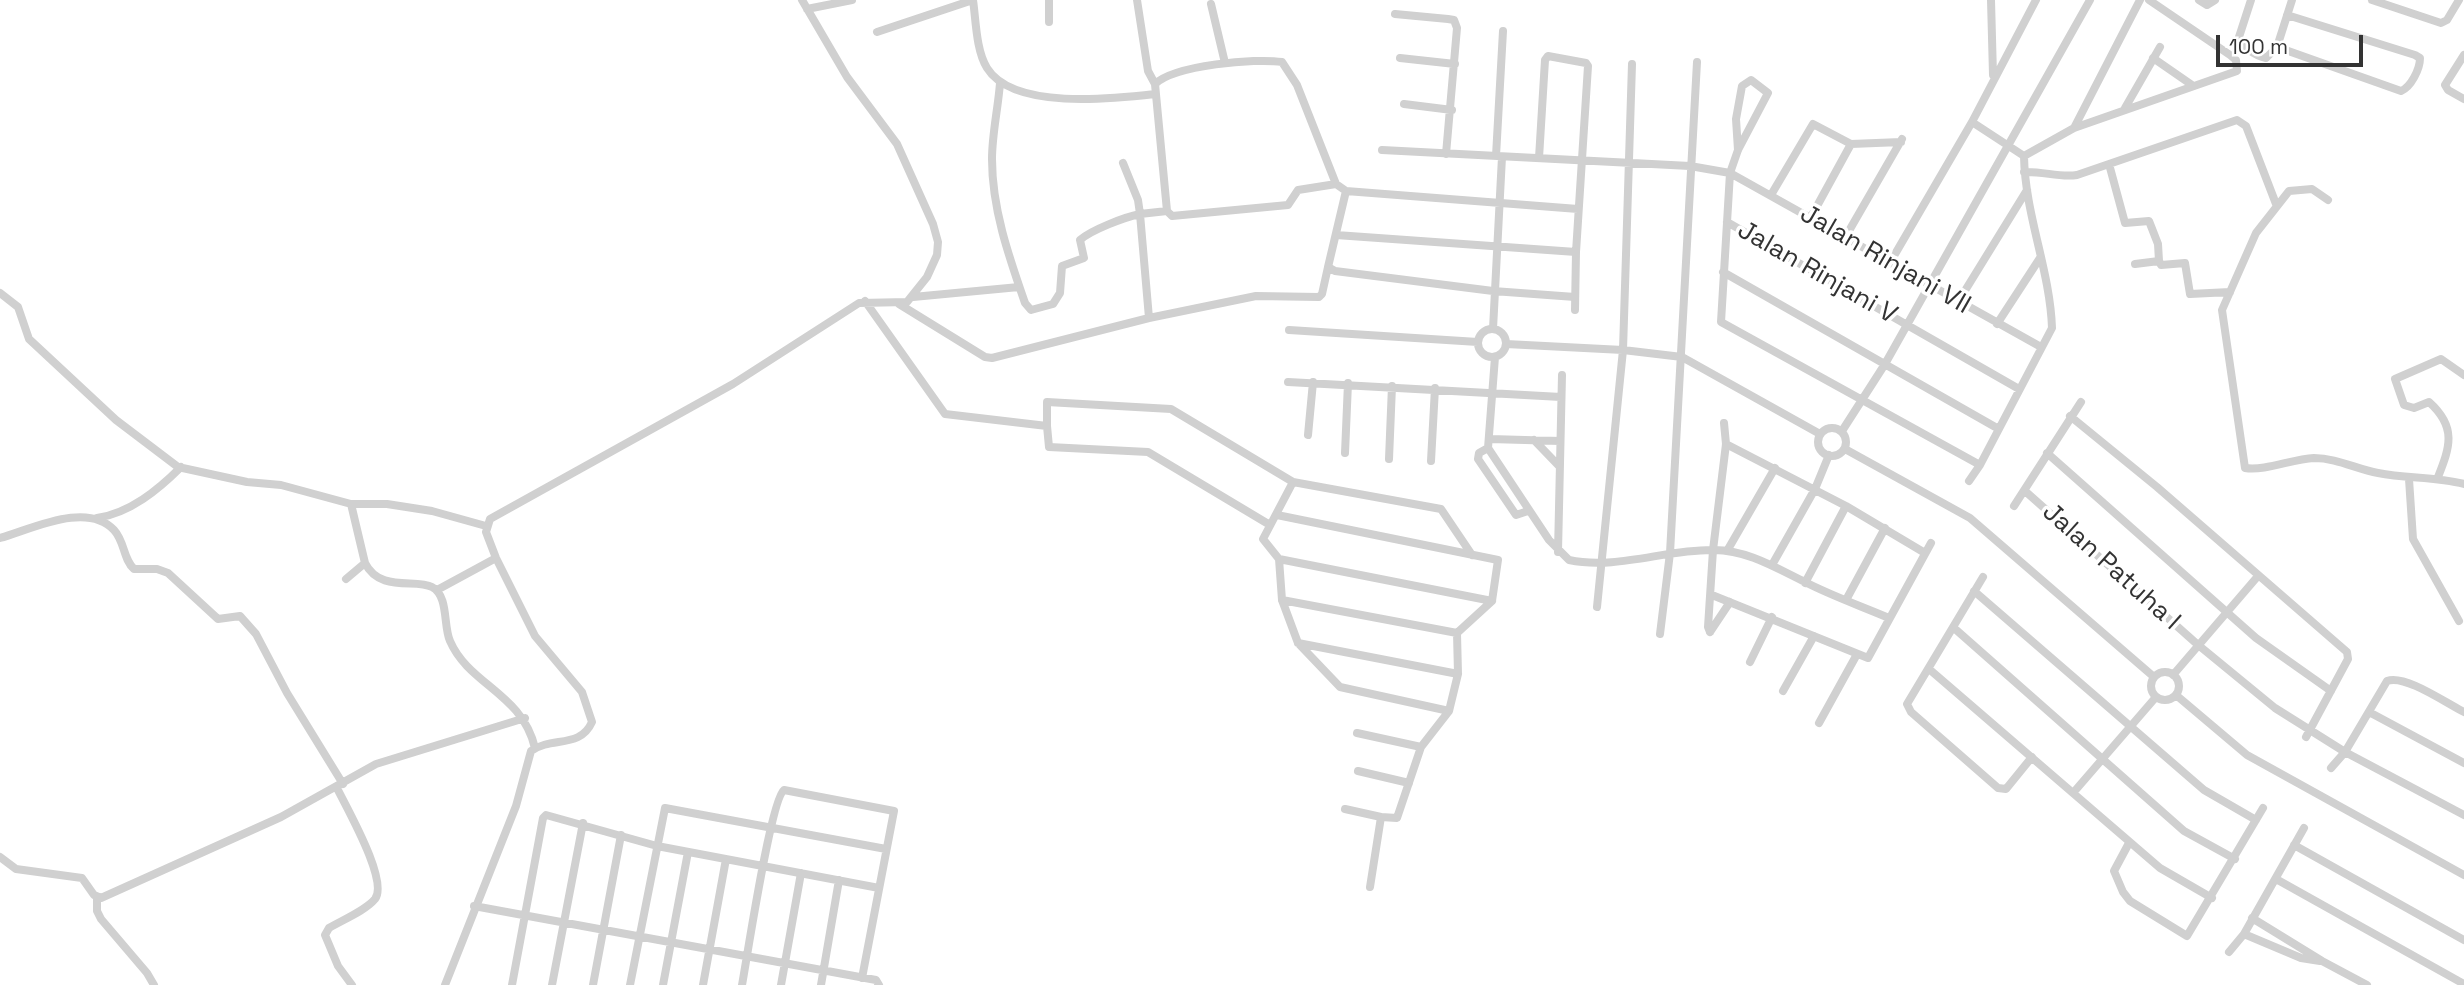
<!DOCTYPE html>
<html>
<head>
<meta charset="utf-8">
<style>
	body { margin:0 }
	#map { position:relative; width:2464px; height:985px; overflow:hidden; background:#fff; font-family:"Space Grotesk",sans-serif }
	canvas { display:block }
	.scale { position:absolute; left:2216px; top:35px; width:147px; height:32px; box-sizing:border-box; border:4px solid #333; border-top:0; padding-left:9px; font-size:21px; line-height:24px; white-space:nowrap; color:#333; -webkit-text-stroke:5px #fff; paint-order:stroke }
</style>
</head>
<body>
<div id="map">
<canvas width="2464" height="985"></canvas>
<div class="scale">100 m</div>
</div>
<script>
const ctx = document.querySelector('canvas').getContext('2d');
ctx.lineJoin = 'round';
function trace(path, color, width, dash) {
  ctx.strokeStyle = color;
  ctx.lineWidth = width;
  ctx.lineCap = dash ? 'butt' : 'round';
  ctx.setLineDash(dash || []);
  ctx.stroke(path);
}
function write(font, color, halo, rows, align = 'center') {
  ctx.font = font + ' "Space Grotesk",sans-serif';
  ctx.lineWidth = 7;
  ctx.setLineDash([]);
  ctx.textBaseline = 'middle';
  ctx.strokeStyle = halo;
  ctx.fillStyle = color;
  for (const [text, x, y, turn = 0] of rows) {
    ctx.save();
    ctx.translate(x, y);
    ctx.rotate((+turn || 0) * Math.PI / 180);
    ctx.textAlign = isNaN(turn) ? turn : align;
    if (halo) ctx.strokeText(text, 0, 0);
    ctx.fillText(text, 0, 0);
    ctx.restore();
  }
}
const minor = new Path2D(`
	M973,0c3,21 3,50 14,68 26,42 125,31 168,26
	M1049,0v22
	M1137,0l11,71 7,13
	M1991,0l2,75
	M2199,0l8,5 8,-5
	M2251,0l-12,37c6,12 14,18 27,21l11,-11
	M2372,0l69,23 6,-3 12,-20
	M1211,4l14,59
	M807,9l45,-9
	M1395,14l53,5 6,1 3,8 -11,126
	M2287,15l128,40 5,3c0,11 -9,29 -19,33l-124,-44 15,-47
	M877,32l96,-32
	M2464,55l-19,30 3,5 16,9
	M1400,58l55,6
	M2153,58l39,27
	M1000,83c-2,26 -8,51 -8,76 0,50 17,98 33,144l6,7 22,-6 7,-11 2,-27 22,-8 -4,-18c11,-10 45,-23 60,-26l9,104
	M1404,104l48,6
	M2125,108l35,-61
	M1972,122l52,34
	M2074,128l66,-128
	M1382,150l308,16 40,7 311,174
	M1738,150l-2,-31 6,-33 9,-6 17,13 -30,57 -8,23 -9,149 259,143
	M1496,156l7,-125
	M2024,156l50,-28 163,-57 -1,-11 -6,-5 -81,-55
	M1539,158l6,-98 3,-4 38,7 2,3 -12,186 -1,58
	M1123,163l15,37 2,14 27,-3
	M2109,164l16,59 24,-2 9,23 1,17
	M2024,172c19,-1 36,6 53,3l160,-55 9,6 30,78
	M1336,184l-38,6 -10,15 -116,11 -5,-5 -12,-127c20,-19 100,-26 127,-22l15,23 39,99 10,7 232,18
	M1346,191l-18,76 7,4 158,20 82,6
	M1771,195l42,-71 38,20 50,-2
	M2328,200l-16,-11 -23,2 -33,42 -34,77 23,158c21,3 47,-9 69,-10 23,0 42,11 64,15 29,6 57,3 86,11
	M1811,217l40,-73
	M1727,222l292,167
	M1336,235l240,17
	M1846,236l56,-97
	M1891,261l81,-139 64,-122
	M2135,264l24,-3 2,4 24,-2 5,31 40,-2
	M1723,272l274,156
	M0,293l18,14 11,32 87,81 62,47 69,15 34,3 70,19h36l45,7 54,15
	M913,297l106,-10
	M865,301l80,113 102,12 2,21 99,5 122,73
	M1958,302l69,-112
	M899,304l86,53 7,1 157,-40 107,-22 63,1 3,-3 6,-27
	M1997,324l43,-66
	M1493,329l9,-172
	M1478 343a14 14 0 1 1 28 0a14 14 0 1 1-28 0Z
	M1289,330l189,12
	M1506,344l117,6 59,7 138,77
	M1495,357l-7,91 61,92 20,20c48,10 97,-11 145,-10 33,0 62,18 91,32 27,14 56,24 84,36
	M1288,382l273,15
	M2070,416l87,71 190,165 1,7 -42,78
	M1047,426v-24l124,7 122,73 -30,57 16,20 3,41 16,43 42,44 109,24 9,-37
	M1818 442a14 14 0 1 1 28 0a14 14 0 1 1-28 0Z
	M1842,431l43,-67 205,-364
	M1308,435l5,-53
	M1490,439l70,2
	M1534,440l25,26
	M1726,444l120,62 79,47
	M1488,448l-9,5 -1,6 38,56 12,-4
	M1845,449l125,69 184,159
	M1345,453l3,-70
	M2047,453l209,185 75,53
	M1389,459l3,-73
	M1431,461l4,-73
	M2438,477c12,-30 19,-50 -9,-75l-15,6 -10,-3 -9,-26 46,-20 23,16
	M2409,479l4,60 46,82
	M1969,481l11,-16 72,-137c-2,-58 -27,-113 -28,-172
	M1293,482l148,27 31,46
	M2025,491l172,153 78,64 70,44 119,63
	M2014,506l67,-104
	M1277,515l221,45 -6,41 -213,-42
	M97,518c33,-5 61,-28 84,-51
	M0,538c32,-9 87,-37 114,-8 11,12 9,29 20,39h23l11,4 50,46 22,-3 16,18 31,59 56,91
	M1727,551l48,-83
	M1558,552l4,-177
	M365,563c15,30 51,15 67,24 17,9 11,39 18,54 19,44 72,52 85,107
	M1772,565l43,-76 14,-34
	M1983,577l-76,127 4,8 87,76 8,1 26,-32
	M346,579l19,-16 -14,-59
	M1805,583l41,-77
	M437,590l59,-32
	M1974,591l230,199 52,30
	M1712,595l156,63 63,-115
	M1282,600l175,33 35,-32
	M1846,600l39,-72
	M1597,607l26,-257 9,-286
	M1954,628l230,203 51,28
	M1710,632l-2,-5 5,-77 13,-106 -2,-21
	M1710,632l20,-30
	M1660,634l10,-81 27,-491
	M1298,643l160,31 -1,-41
	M1750,662l22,-45
	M1929,669l231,199 52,30
	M2151 686a14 14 0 1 1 28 0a14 14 0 1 1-28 0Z
	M2173,675l85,-99
	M1783,691l31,-55
	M2176,695l71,60 217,120
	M2369,712l95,51
	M1819,723l37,-67
	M1357,733l64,14
	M2331,768l14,-16 42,-71c18,-7 59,22 77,31
	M1358,771l51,12
	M337,788c9,19 52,93 38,111 -10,12 -33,21 -46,29l-4,7 13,31 14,19
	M2073,793l83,-96
	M1345,809l36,8 -11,70
	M1381,817l16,1 24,-71 28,-36
	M2129,843l-15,28 9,21 7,9 57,35 76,-128
	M2294,845l170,95
	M0,857l16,12 66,9 12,17 7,3 180,-81 95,-53 149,-46
	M2276,879l188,105
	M97,898v13l4,8 46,54 7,12
	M474,906l402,74 3,5
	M2252,918l70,43 45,24
	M2244,934l57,24 19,3
	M2229,952l15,-18 60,-106
	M445,985l71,-179 15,-55c21,-15 49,-2 61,-29l-10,-30 -47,-56 -39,-78 -10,-26 4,-13 243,-135 126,-81 48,-1 20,-25 10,-22 1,-13 -5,-18 -36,-80 -50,-67 -45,-77
	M512,985l31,-167 3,-3 111,31 222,42
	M552,985l31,-162
	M593,985l28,-150
	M630,985l35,-177 221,41
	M663,985l25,-133
	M703,985l23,-126
	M742,985c5,-27 29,-186 42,-195l110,21 -32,167
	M781,985l20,-112
	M821,985l18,-105`);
const streetNames = [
	["Jalan Rinjani VII",1885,260,30],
	["Jalan Rinjani V",1817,273,30],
	["Jalan Patuha I",2111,567,42]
];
trace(minor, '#d0d0d0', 8);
write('26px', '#333', '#fff', streetNames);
</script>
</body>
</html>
